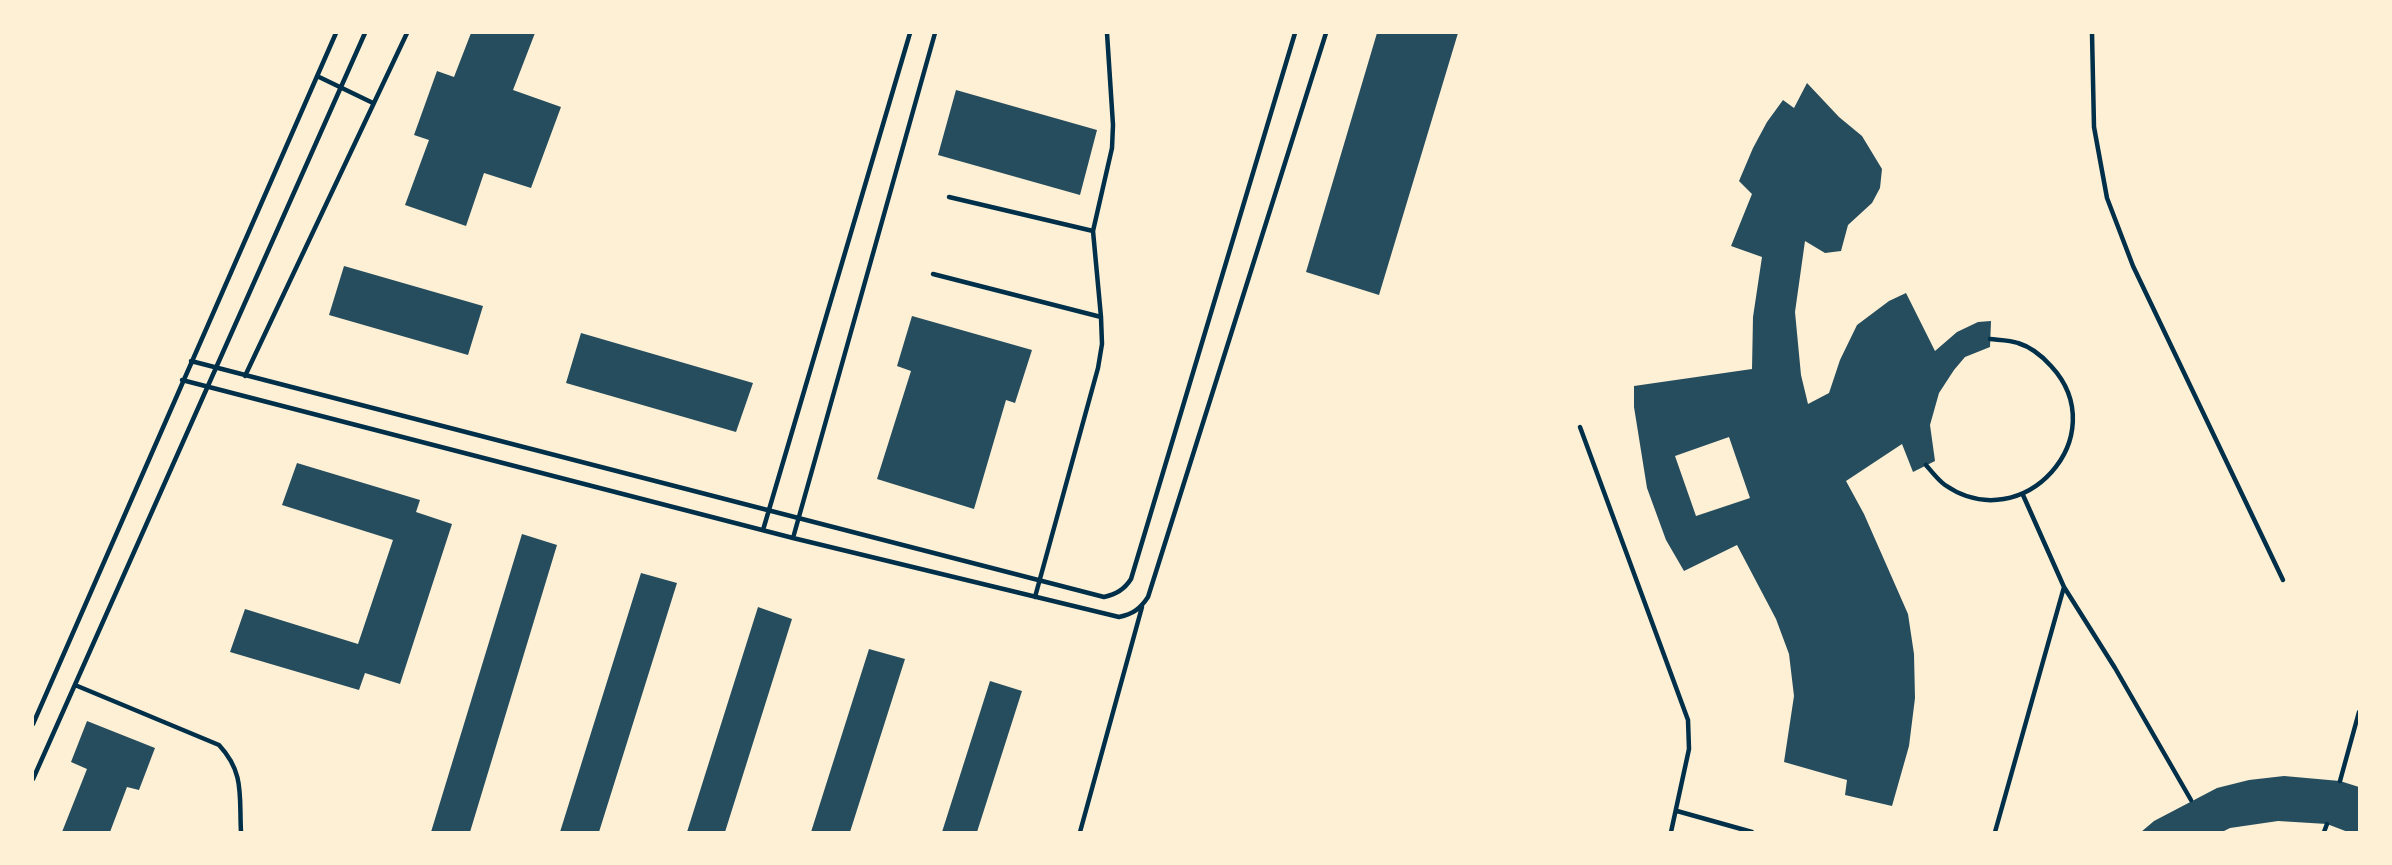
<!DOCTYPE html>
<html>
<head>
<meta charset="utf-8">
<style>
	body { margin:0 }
	#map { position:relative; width:2392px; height:865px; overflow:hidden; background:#fdf0d5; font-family:Arial,sans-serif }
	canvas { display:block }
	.frame { position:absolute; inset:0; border:34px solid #fdf0d5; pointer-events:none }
</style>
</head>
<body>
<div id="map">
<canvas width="2392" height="865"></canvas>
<div class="frame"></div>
</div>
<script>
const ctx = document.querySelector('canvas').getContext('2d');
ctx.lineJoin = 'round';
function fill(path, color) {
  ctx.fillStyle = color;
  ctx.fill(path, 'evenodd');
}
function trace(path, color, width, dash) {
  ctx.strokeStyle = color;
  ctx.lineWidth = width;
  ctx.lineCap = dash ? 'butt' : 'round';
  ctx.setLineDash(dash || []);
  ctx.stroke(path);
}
const building = new Path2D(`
	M471,33h64l-22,57 48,17 -30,81 -47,-15 -18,53 -61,-21 24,-65 -15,-5 23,-64 17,6z
	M1377,33h81l-79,262 -73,-23z
	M1807,83l32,34 23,19 20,33 -2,19 -8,15 -24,22 -7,26 -16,2 -20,-12 -10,71 6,63 7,29 21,-11 11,-33 17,-35 32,-24 17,-8 29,58 22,-19 21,-10 13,-1 -1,26 -25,10 -11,13 -15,23 -9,32 5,36 -22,11 -11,-28 -56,37 18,33 44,100 6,40 1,44 -6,48 -17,60 -47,-11 2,-15 -63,-18 10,-66 -5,-42 -13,-35 -39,-74 -53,26 -18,-31 -19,-52 -13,-81v-21l118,-17 1,-52 9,-60 -31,-11 21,-52 -13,-13 14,-33 14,-26 16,-22 11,8zM1729,437l21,61 -54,18 -21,-60z
	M956,90l141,40 -17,65 -142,-40z
	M344,266l139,40 -15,49 -139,-40z
	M912,316l120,34 -17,53 -9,-3 -32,109 -97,-30 34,-108 -14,-5z
	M581,333l172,50 -17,49 -170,-49z
	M297,463l123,37 -4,12 36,12 -52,160 -35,-11 -6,17 -129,-38 15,-43 113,35 35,-104 -111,-35z
	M522,534l35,11 -87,287h-39z
	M641,573l36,10 -78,249h-39z
	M758,607l34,12 -67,213h-38z
	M869,649l36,10 -55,173h-39z
	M990,681l32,10 -45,141h-35z
	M87,721l68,27 -16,42 -12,-3 -17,45h-48l25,-63 -16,-7z
	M2284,776l56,5 19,6v45h-11l-21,-8 -49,-3 -48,7 -8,4h-81l13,-11 63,-33 32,-8z`);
const service = new Path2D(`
	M2092,33l2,94 13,71 26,68 150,314
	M317,76l56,27
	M949,197l144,34
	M933,274l168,43
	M191,361l913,236c12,-3 20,-7 27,-18l164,-546
	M245,376l162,-343
	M182,380l611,158 326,79c14,-3 21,-8 29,-20l178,-564
	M1580,427l108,293 1,29 -18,83
	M1926,465c6,7 12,15 19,20 78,54 171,-49 106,-119 -8,-9 -20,-19 -33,-23 -8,-3 -19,-3 -28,-4
	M2023,495l41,92 51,81 76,132
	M763,530l147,-497
	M793,538l142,-505
	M1035,597l63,-229 4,-24 -1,-27 -8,-86 19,-83 1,-23 -6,-92
	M75,685l144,60c26,28 20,51 22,87
	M33,724l303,-691
	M33,779l332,-746
	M2340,781l19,-69
	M1677,811l75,21
	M1080,832l62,-225
	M1995,832l69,-245
	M2324,832l3,-8`);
fill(building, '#264d5e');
trace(service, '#003049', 4.5);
</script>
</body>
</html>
